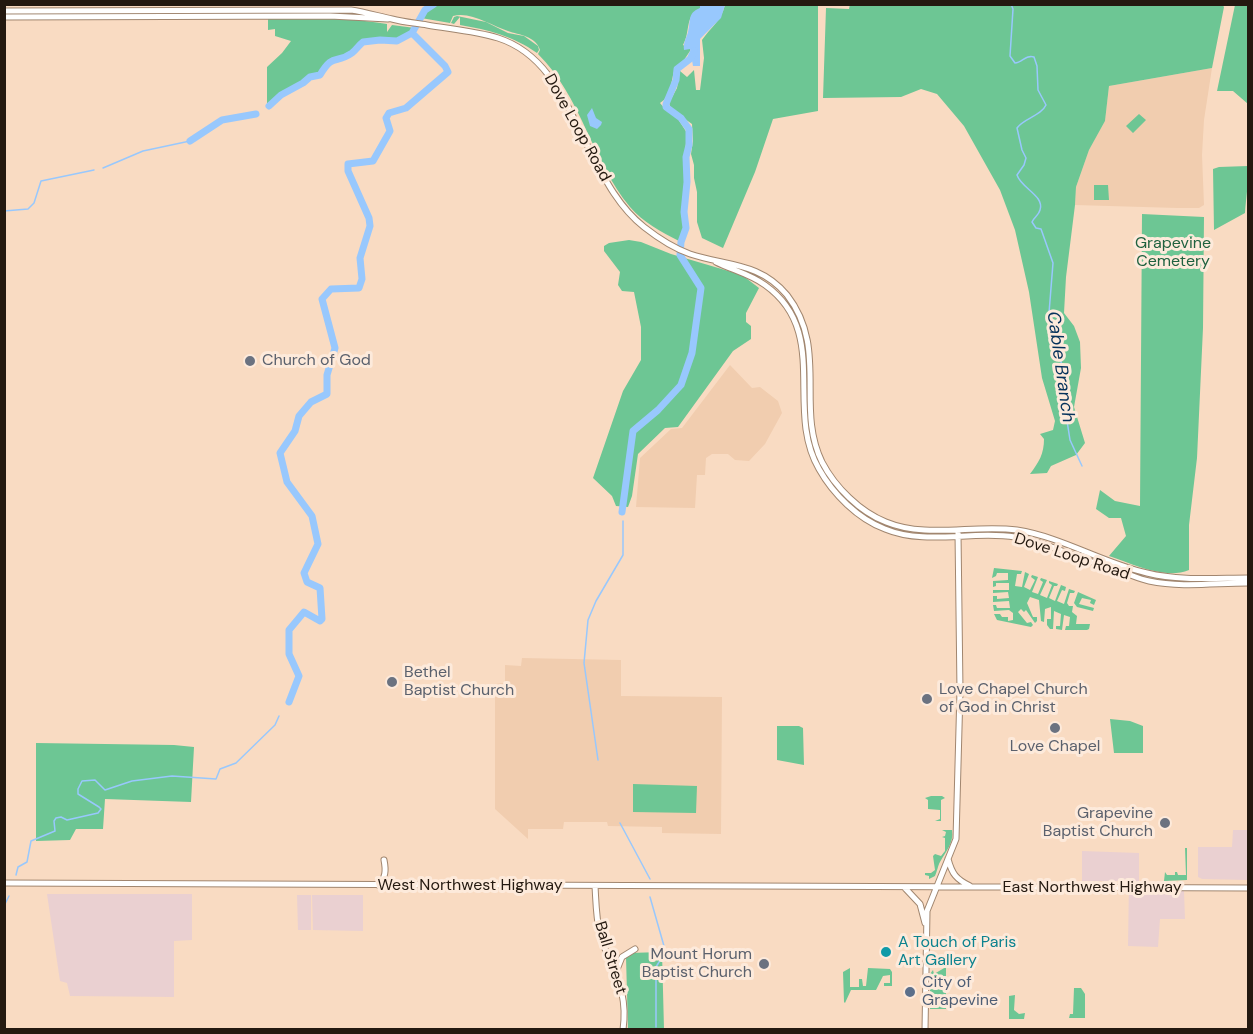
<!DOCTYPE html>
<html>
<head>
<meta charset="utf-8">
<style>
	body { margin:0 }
	#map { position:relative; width:1253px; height:1034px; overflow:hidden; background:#f9dbc2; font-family:"DM Sans",sans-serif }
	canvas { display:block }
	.frame { position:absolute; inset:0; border:6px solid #241910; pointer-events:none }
</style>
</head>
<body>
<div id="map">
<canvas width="1253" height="1034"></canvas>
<div class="frame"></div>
</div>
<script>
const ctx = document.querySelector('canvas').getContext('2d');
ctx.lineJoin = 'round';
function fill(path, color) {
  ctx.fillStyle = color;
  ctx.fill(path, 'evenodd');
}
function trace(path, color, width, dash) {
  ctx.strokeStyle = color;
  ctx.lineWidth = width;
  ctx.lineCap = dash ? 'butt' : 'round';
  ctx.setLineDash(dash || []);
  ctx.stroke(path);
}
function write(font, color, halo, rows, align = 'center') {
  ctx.font = font + ' "DM Sans",sans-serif';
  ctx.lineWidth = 6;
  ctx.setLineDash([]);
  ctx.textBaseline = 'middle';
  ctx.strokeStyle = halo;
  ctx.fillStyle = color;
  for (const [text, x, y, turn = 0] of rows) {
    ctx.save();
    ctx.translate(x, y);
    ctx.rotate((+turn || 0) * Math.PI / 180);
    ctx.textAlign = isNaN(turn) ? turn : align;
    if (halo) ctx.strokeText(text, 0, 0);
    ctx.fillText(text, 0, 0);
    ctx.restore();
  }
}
const commercial = new Path2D(`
	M1233,830h15v50l-46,-1 -4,-2v-30h34z
	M1082,851l57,2v37l45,1 1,28h-25l-2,28 -30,-1 1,-65h-47z
	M47,894h145v46l-18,1v56l-104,-1 -3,-13 -7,-2z
	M297,895h14v35h-13z
	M312,895h51v36l-50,-1z`);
const built = new Path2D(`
	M1212,68l-8,52 -2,35 2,50 -5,3h-22l-102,-3 1,-18 13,-37 16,-29 4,-35z
	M730,365l22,23 8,-1 18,14 4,12 -17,31 -16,17 -14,-1 -7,-6h-16l-6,4 -1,17h-8l-2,33 -59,-1 4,-49 31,-29 11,-1z
	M522,658l99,2v36l101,1 -1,137 -59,-1v-6l-54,-1 -1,-4h-43l-1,7h-35v10l-33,-30v-125l10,-1v-18l16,1z`);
const green = new Path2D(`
	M436,4l264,1 1,3c-17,8 -10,23 -18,37l7,4v2l-8,12 -7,5c-4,11 -3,28 -15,35l6,7 12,9 9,14 -3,30 3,10 -5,28 2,26 -5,14c-18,-9 -36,-19 -49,-34 -38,-46 -49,-111 -92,-153l2,-4c-4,-14 -21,-15 -32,-19 -16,-5 -37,-20 -55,-15l-3,7 -29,-5 8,-10z
	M850,4h372l2,3 -12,61 -103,18 -4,35 -16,29 -13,37 -1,18 -9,72 -2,36 10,13 6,16 1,26 -7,39 11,36 -9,12 -25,11 -4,7 -17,1c9,-12 14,-20 14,-35l-4,-5 13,-4 2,-9 -13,-43 -13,-86 -14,-62 -15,-40 -36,-64 -27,-32 -16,-5 -20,8 -78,1 3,-90 23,1z
	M750,5h68v106l-45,8 -18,53 -32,76 -21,-10 -5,-16v-30l-3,-14v-13l-3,-11 2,-13 -1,-17 -21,-15 -2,-6 8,-15 3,-17 7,6 7,-7 2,20h4l4,-32 -2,-18c9,-13 19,-19 23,-35z
	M1235,5h13v99l-15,-13h-16z
	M457,16l29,6 22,11 16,3 14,10 1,4 -2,3c-24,-17 -48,-23 -77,-28v-8l-6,7 -3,-1 3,-6z
	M268,19c39,-4 80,-1 119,5v8l5,-7 23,3 -3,5 -11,7 -38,2c-4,3 -7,8 -11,11 -17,12 -18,0 -32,22l-10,2 -7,6 -22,12 -14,12v-40l15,-14 9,-12 -16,-5v-7l-7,1z
	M1139,114l7,6 -13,13 -7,-7z
	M1248,166c1,16 -2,31 -3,47l-31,17 -1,-61 6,-2z
	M1094,185h14l1,15h-15z
	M1142,214l62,3 -1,111 -6,130 -8,67v45c-24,10 -56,-6 -80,-14l17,-20 -5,-18h-12l-13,-9 4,-19 15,11 25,5z
	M629,240l12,2 30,12 71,21 17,13 -13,25v9l5,4v13l-18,12 -55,76 -13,1 -27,26 -6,42 -4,11 -12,-1 -4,-10 -19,-18 30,-87 18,-31v-33l-7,-35 -12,-1 -4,-6 2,-13 -16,-21v-5l5,-3z
	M994,568l28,3 -1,3h-4l-2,12 7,1 3,-15 4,2 -5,13 6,3 5,-10 -4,-3 1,-2 6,2 -6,15 6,2 5,-12 -3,-2 1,-2 6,2 -7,15 7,3 5,-13 -3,-2v-2l9,3 -1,2h-3l-5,12 6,3 6,-16 5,2 -1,4 -3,-1 -5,11 7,3 5,-15 6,2 -1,2h-4l-3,10 2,3h4l-1,6 5,4 -1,8h14l-1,5 -2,1h-22l1,-4h3l1,-9 -6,-2 -2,15 -6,-1v-3h4l1,-12 -7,-3 -1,18h-3l-3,-4v-6h4v-12l-6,2 -1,13 -3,-1 -2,-21 -9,-3 -3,6 6,14h4v4l-2,2 -9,-13 -2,2 -3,-3 -3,3 9,11 4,-1 2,3 -2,2 -34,-7 -3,-6h6l2,3h6v4l5,-1v-7l-4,-3 -15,1 -1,-6h3l1,3h13l-1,-7 -16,1v-6h4v3l12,-1 -1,-6 -15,1v-3h16v-7h-13v3l-3,1v-6l15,-1v-7h-11l-1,3 -4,2z
	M1078,592l18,8 -2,5 -4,-2 1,-3 -9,-2 -3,6 15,4 -1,3 -16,-4 -3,-4z
	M1110,719l20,2 13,5v27h-29z
	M777,726h22l4,2 1,37 -27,-5z
	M36,743l138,2 20,2 -3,55 -86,-3 -2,30h-27l-6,11 -34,1z
	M633,784l64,2 -1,27 -63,-1z
	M931,796h11l3,2 -4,2v21h-6l5,-2v-9l-12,-1v-9l-3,-2z
	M942,830h10c2,13 -6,21 -12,32 -2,3 -3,10 -5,14l-6,3v-3l-4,-1v-2h6l4,-3 -2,-14 2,-2 6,2 4,-5v-13l-3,-1 3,-1 1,-4z
	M1185,848h2v32l-23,1 1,-9 2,3h8v-3h2l1,3h8z
	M662,952l2,77h-36l-2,-72 3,-4z
	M946,967v42h-16v-35l3,-4 1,4z
	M850,968v19h9v-8h3l1,7h3l2,-18 22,1 2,3v14h-8v-3h6v-8l-7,1 -7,14h-25l-6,13 -1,-1 -1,-30z
	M1074,988h7l4,6v24h-16l1,-4h3z
	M1015,995l-1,15 5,4 6,-1 -1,6h-15v-23z`);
const water = new Path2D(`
	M700,5h25l-4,13 -21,21v27h-7l-3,-17 -6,1c-1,-7 2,-11 4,-18 3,-11 -1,-19 12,-24z
	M592,108l4,10 6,4 -1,3 -4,4 -7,-3 -3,-11z`);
const stream = new Path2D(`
	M1011,4l2,5 -3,47 5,7c7,0 11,-9 19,-6l3,9 1,24 8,15c-5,11 -22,13 -29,23l5,22 4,8 -2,7 -7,10c4,13 28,21 23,35 -1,5 -6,7 -8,12l4,6 5,1 12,34 -4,50 13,53 1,29 7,45 12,26
	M103,168l40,-17 47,-10
	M4,211l24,-2 6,-6 7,-22 53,-11
	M598,760l-14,-97 4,-43 8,-19 27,-46v-34
	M620,823l30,56
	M16,875l2,-8 9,-5 4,-21 24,-10 -1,-10 2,-3 5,-1 6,3 31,-7 3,-4 -2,-2 -21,-13v-5l4,-8 13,-1 10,10 27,-9 40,-5 44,3 4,-10 16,-6 39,-38 4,-9
	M650,897l14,49
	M4,906l5,-10
	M656,1027v-60l8,-13`);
const river = new Path2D(`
	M269,106l12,-11 22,-12 7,-6 10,-2c14,-23 15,-10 32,-22 4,-3 7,-8 11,-11l17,-2 17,1 15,-8
	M190,141l32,-21 34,-6
	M622,512l11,-81 25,-21 23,-25 11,-32 9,-65 -21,-33 1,-13 5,-14 -2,-16 3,-30 -1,-25 3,-12v-16l-8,-11 -15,-11v-3l10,-24 1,-11 13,-10 4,-8
	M289,702l10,-26 -10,-22v-24l15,-18 16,9 2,-2 -2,-31 -13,-6 -3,-9 14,-29 -6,-28 -25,-34 -7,-29 15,-22 4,-15 12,-14 16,-8v-19l8,-27 -13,-49 9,-10 28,-1 3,-9 -2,-21 10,-32 -1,-8 -21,-47v-7l25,-3 17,-30 -4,-13 3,-5 17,-5 42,-36 -3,-6 -33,-33 13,-23 9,-6`);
const secondary = new Path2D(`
	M4,11l347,-1c14,2 27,6 41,9 11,3 23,4 35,6 23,4 48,6 71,13 47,15 66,60 86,101 17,32 31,65 60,88 14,11 29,21 46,27 36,12 70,8 97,41 42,54 8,112 35,167 13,25 38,50 64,60 41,17 88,2 131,8 45,7 86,33 130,43 32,8 69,5 101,5
	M4,17l326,-1 58,3
	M716,262c16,8 34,12 49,23 66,47 19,124 54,184 14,25 39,50 66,60 41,17 88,1 130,8 21,3 41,12 61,19 14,6 29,10 43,15 10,3 20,8 30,10 33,7 66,2 99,2
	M948,859c4,15 8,20 22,27
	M4,883l1244,5
	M378,885c8,-7 8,-15 6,-25
	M595,886c1,16 1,32 5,48 10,36 29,52 23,96
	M904,887l16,17 5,19
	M616,972l6,-15 13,-8
	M925,1030l2,-119 29,-72 4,-148 -2,-158`);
const markers = [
	[250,361,6,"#6b7280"],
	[392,682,6,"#6b7280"],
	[927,699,6,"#6b7280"],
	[1055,728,6,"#6b7280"],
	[1165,823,6,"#6b7280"],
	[886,952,6,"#0f9aa8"],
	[764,964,6,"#6b7280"],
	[910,992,6,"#5c6f8a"]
];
const streetNames = [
	["Dove Loop Road",577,128,61],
	["Dove Loop Road",1072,557,18],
	["West Northwest Highway",470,886],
	["East Northwest Highway",1092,888],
	["Ball Street",610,958,73]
];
const parkNames = [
	["Grapevine",1173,244],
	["Cemetery",1173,262]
];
const worshipNames = [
	["Church of God",262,361],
	["Bethel",404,673],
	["Baptist Church",404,691],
	["Love Chapel Church",939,690],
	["of God in Christ",939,708],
	["Love Chapel",1055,747,"center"],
	["Grapevine",1153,814,"right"],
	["Baptist Church",1153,832,"right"],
	["Mount Horum",752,955,"right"],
	["Baptist Church",752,973,"right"]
];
const cultureNames = [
	["A Touch of Paris",898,943],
	["Art Gallery",898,961]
];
const serviceNames = [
	["City of",922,983],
	["Grapevine",922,1001]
];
const waterNames = [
	["Cable Branch",1060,367,82]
];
fill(commercial, '#ead0d1');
fill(built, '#f1cdaf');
fill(green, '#6dc694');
fill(water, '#98c8fd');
trace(stream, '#98c8fd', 1.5);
trace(river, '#98c8fd', 7);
trace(secondary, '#a1866f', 7);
trace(secondary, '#fff', 5);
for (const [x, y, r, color] of markers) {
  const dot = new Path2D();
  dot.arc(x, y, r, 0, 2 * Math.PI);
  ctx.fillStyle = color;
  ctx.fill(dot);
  trace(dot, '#fdeadb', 2);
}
write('16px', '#241910', '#fdeadb', streetNames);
write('16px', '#1f613f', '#fdeadb', parkNames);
write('16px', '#5b616d', '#fdeadb', worshipNames, 'left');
write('16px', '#0d838f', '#fdeadb', cultureNames, 'left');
write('16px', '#4e5e75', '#fdeadb', serviceNames, 'left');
write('italic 18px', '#05325b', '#fdeadb', waterNames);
</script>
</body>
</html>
